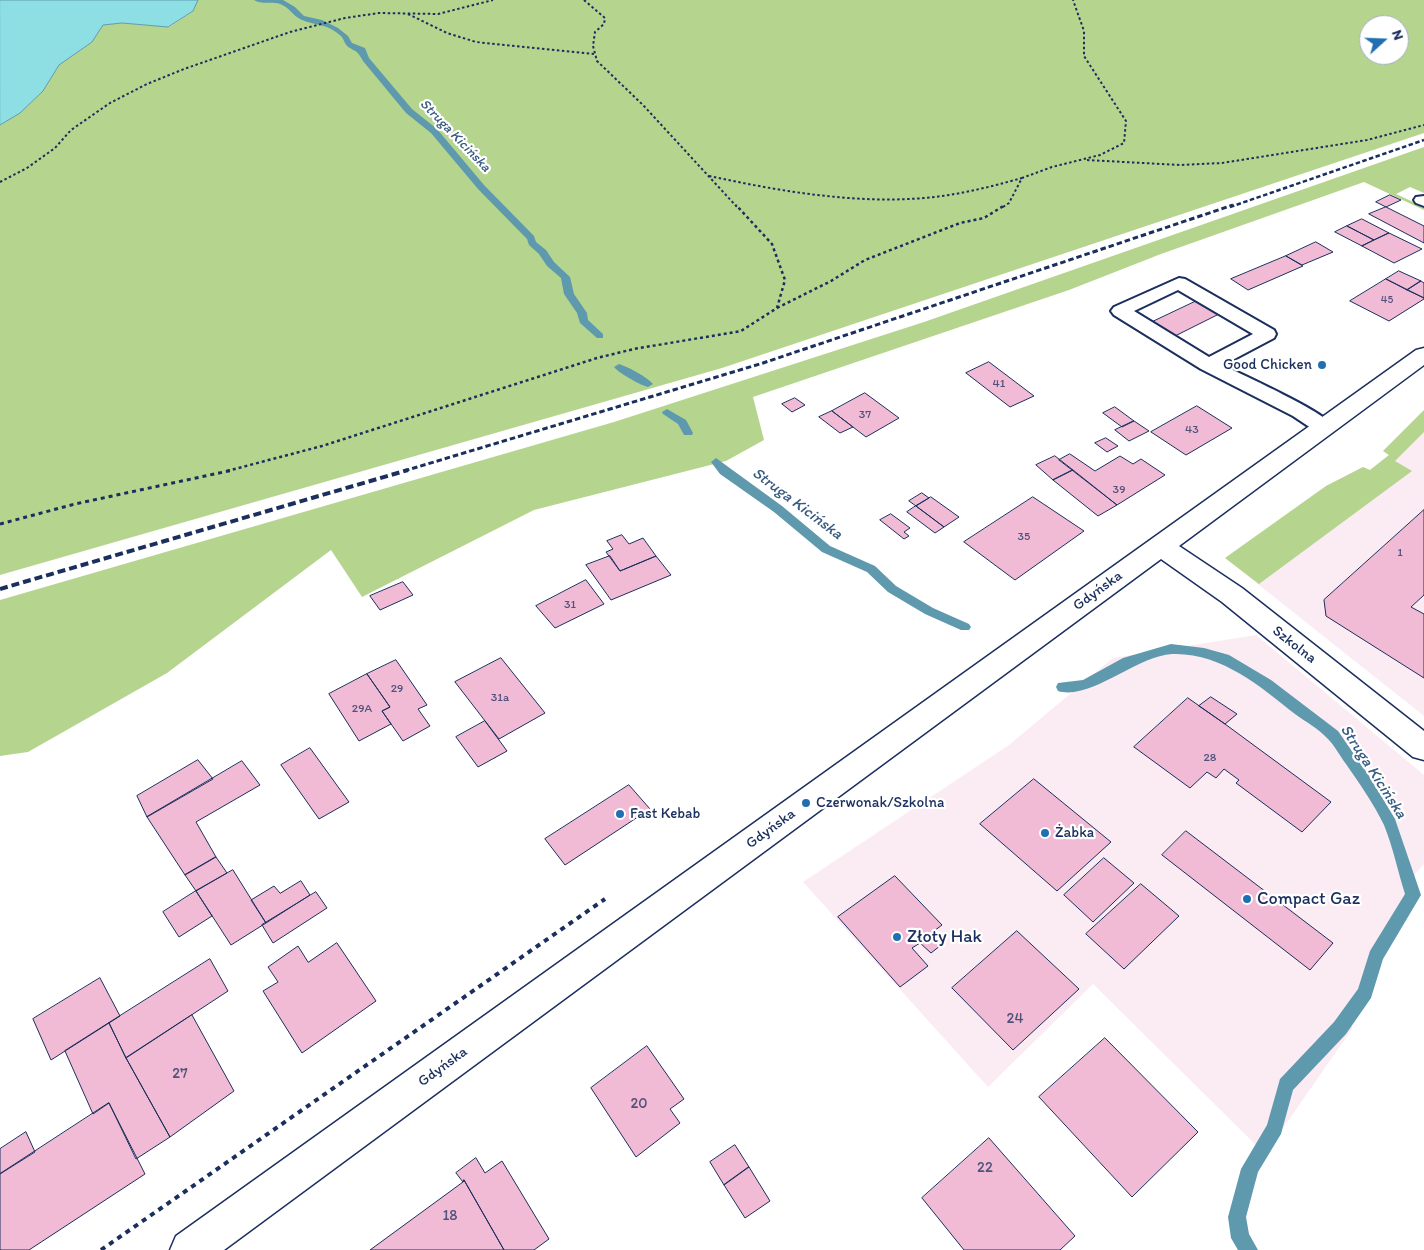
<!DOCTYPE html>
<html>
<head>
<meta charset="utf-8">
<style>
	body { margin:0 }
	#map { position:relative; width:1424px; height:1250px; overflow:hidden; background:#fff; font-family:Itim,sans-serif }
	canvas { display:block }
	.north { position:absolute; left:1359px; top:15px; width:50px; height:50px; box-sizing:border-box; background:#fff; border:1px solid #a4acbf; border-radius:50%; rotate:70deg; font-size:14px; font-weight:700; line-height:20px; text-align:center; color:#1b2f5e }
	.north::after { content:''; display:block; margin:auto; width:18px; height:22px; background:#1f6fb2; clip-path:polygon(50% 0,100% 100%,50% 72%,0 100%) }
</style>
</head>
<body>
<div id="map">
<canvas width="1424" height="1250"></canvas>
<div class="north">N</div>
</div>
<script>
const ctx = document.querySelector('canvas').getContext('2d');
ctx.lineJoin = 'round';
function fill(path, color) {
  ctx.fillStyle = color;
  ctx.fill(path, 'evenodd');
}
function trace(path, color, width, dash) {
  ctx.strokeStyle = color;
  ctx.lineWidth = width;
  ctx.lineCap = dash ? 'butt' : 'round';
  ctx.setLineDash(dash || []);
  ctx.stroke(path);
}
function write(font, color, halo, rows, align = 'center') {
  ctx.font = font + ' Itim,sans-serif';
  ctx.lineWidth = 4.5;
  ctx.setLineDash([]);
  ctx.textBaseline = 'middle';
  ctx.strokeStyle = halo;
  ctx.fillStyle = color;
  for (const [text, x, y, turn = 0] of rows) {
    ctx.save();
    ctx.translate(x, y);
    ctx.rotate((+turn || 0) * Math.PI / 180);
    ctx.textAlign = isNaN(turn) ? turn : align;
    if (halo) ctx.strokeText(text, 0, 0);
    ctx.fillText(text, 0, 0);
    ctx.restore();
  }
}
const built = new Path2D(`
	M1424,410v306l-199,-158 101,-72 37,-19 7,3 19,-15 -6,-4z
	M1256,635l168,140v89l-8,9 -64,128v28l-87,125 -172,-170 -105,103 -185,-205 206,-137 104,-87z`);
const green = new Path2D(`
	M198,0h1226v133l-702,235 -722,207v-450l20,-12 23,-22 16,-26 33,-23 11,-17 19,-2 47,4 24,-16zM1369,25h30v30h-30z
	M1424,147v46l-14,-6 -14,7 28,13v3l-60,-28 -203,72 -92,36 -316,107 11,43 -38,21 -192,49 -172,87 -31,-47 -164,123 -139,79 -28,4v-156l614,-178 310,-100z
	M1424,410v22l-29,29 17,10 -153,113 -34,-26 101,-72 37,-19 7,3 19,-15 -6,-4z`);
const water = new Path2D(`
	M0,0h198l-5,11 -25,16 -46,-4 -19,2 -11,17 -33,23 -16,26 -23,22 -20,12z`);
const stream = new Path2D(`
	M254,0h29l12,7 9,9 18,4 16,8 10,8 4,7 13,5 4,10 43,51 25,20 47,56 50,51 2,6 10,8 8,12 16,15 4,17 13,19 1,7 15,14v4h-6l-17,-15 -3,-10 -13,-19 -3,-16 -14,-12 -8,-12 -10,-9 -2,-6 -49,-50 -47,-56 -25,-20 -43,-52c-7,-13 -7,-8 -16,-15 -3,-3 -3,-7 -6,-10 -15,-13 -24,-10 -39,-16 -8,-3 -13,-13 -22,-16 -8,-3 -19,1 -26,-4z
	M619,364c9,3 27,12 34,20l-5,3c-8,-2 -29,-14 -34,-20z
	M667,409l19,11 7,13 -1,2h-8l-6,-11 -15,-10 -1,-2z
	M716,458l66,48 48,40 45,20 21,20 37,22 36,16 2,3 -2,3h-8l-36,-16 -37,-22 -21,-20 -45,-20 -48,-40 -54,-38 -9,-12z
	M1171,644l33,4 25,7 42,25 67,51 31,45 26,43 26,76 -38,64 -12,39 -25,36 -53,56 -12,44 -23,38 -12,45 3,17 9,16h-20l-7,-12 -3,-21 13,-48 26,-44 13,-46 54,-57 24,-33 12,-38 35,-57c-7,-22 -12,-47 -21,-69 -10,-21 -25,-42 -38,-61 -6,-8 -11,-18 -18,-25 -9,-10 -22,-17 -33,-25 -35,-28 -75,-62 -123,-60 -36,2 -82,47 -114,37l-2,-4 2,-4 25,-3 40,-22z`);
const building = new Path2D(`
	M1390,195l11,5 -15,7 -10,-5z
	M1386,207l38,19v17l-55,-29z
	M1362,219l27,14 -15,7 -27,-14z
	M1347,226l27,14 -12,6 -27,-14z
	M1389,233l33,16 -28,14 -32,-17z
	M1316,242l17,10 -31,13 -16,-9z
	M1286,256l17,10 -55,24 -17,-11z
	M1399,271l22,10 -14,9 -21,-11z
	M1386,279l38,19v1l-35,22 -39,-20z
	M1421,281l3,2v15l-17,-8z
	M1207,296l22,13 -58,29 -23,-14z
	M989,362l45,34 -24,11 -44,-34z
	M865,393l34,25 -33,19 -34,-26z
	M795,398l10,7 -13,7 -10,-8z
	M1197,406l35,22 -46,27 -35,-23z
	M1115,407l19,14 -12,6 -19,-14z
	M832,411l21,16 -13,6 -21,-16z
	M1134,421l15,10 -20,10 -14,-11z
	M1106,438l12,8 -11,6 -12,-9z
	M1070,454l25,17 25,-15 13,8 8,-5 24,16 -48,30 -58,-45z
	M1055,456l18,14 -20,10 -17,-15z
	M1073,470l44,35 -19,11 -45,-36z
	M922,493l7,5 -13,8 -7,-5z
	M931,497l28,20 -15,10 -28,-21z
	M1033,497l51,34 -69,49 -51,-38z
	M916,506l28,21 -9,6 -28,-21z
	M1424,510v85l-13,12 13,7v64l-98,-62 -2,-16z
	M891,514l19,14 -6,4 5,4 -5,3 -24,-19z
	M622,535l7,9 14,-6 13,18 -36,15 -14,-19 7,-3 -6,-8z
	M610,556l10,15 36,-15 15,19 -60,25 -25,-35z
	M586,580l18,24 -49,24 -19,-22z
	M403,582l10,13 -33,15 -10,-14z
	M501,658l44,55 -46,26 -44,-57z
	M396,660l31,45 -9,4 12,17 -27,15 -21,-30 8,-4 -23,-33z
	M367,674l23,33 -8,4 9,13 -32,17 -30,-47z
	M1211,697l26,17 -12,10 -26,-18z
	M1188,698l37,26 106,78 -29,30 -66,-49 3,-3 -15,-11 -8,9 -9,-6 -17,16 -56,-41z
	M485,721l22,30 -29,16 -22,-30z
	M310,748l39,54 -30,17 -38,-54z
	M198,760l15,19 -66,38 -10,-21z
	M242,761l18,24 -64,37 20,35 -31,18 -38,-58z
	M1034,779l77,63 -54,49 -77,-67z
	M629,785l21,24 -85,56 -20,-26z
	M1186,831l147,112 -23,27 -148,-115z
	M216,857l11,16 -31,18 -11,-16z
	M1104,858l30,25 -41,39 -29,-27z
	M233,870l33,53 -35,22 -35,-54z
	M895,876l47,49 -8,6 11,11 -14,11 -11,-10 -8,5 16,18 -28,21 -62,-70z
	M301,881l9,14 -44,28 -15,-23 23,-14 6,7z
	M1141,884l38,32 -55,53 -38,-35z
	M196,891l16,25 -33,21 -16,-25z
	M316,892l11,16 -54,35 -11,-18z
	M1017,931l62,58 -66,61 -61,-62z
	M337,943l39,58 -74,52 -39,-62 15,-9 -10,-15 30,-21 10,16z
	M210,959l18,32 -102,67 -17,-35z
	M100,978l20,38 -69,44 -18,-41z
	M192,1015l42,76 -64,46 -44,-79z
	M109,1023l17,35 44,79 -34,22 -27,-56 -16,11 -28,-63z
	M1105,1038l93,94 -66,65 -93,-100z
	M647,1046l37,53 -14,10 10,14 -44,34 -45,-69z
	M109,1103l36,71 -116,76h-29v-76z
	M26,1132l9,20 -35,22v-25z
	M989,1138l86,98 -15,14h-96l-42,-52z
	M735,1145l14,22 -25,18 -14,-23z
	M476,1158l9,15 17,-12 47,78 -15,11h-30l-40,-70 -1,2 -7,-9z
	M749,1167l21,34 -25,17 -21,-33z
	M464,1180l40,70h-134l93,-68z`);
const pathFar3 = new Path2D(`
	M584,0l21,18 -1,6 -9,8 -2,14 4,15 46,44 94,102
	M408,14l39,19 29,9 118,12
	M1087,160l93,5 42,-2 145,-23 57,-15
	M709,176c70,15 144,28 216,22 33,-3 65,-11 97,-20
	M0,182l27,-14 28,-20 16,-18 39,-27 37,-19 37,-15 106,-37 55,-14 34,-5 59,1 55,-14
	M1003,207l6,-4 13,-25 30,-11 48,-12 24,-12 2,-22 -42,-65v-25l-11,-31`);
const pathFar2 = new Path2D(`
	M777,308l54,-27 34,-21 95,-37 24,-5 21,-13
	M227,471l95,-25 275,-88 37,-9 107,-18 36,-23 8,-28 -13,-36 -36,-39`);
const pathFar1 = new Path2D(`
	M0,524l75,-20 158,-34`);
const path = new Path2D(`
	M101,1250l504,-351`);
const lane = new Path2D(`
	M1424,196v10l-8,-3 -2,-3 2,-3z
	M1179,278l6,1 89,51 2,4 -2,4 -51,27c21,11 101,46 111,62l-3,5 -7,2 -7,-2 -24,-16 -92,-47 -87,-54 -3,-4 3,-4zM1178,290l75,44 -44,23 -75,-46z`);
const secondary = new Path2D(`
	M1424,348v17l-245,181 63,42 182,143v29l-11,-3 -191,-155 -61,-43 -937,691h-54l6,-14 1240,-886z`);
const railFar2 = new Path2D(`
	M1230,207l194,-67`);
const railFar1 = new Path2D(`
	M404,471l359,-108 470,-158`);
const rail = new Path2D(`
	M0,589l408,-119`);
const markers = [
	[1322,365,5,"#1f6fb2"],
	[806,803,5,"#1f6fb2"],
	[620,814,5,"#1f6fb2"],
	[1045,833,5,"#1f6fb2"],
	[1247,899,5,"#1f6fb2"],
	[897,937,5,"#1f6fb2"]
];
const farNumbernames = [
	["45",1387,300]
];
const numberNames = [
	["41",999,384],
	["37",865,415],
	["43",1192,430],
	["39",1119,490],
	["35",1024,537],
	["1",1400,553],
	["31",570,605],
	["29",397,689],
	["31a",500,698],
	["29A",362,709],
	["28",1210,758]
];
const farWaternames = [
	["Struga Kicińska",455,136,46]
];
const poiNames = [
	["Good Chicken",1312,365,"right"],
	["Czerwonak/Szkolna",816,803],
	["Fast Kebab",630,814],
	["Żabka",1055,833]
];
const streetNames = [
	["Gdyńska",1098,591,-36],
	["Szkolna",1294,645,38],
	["Gdyńska",771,829,-36],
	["Gdyńska",443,1067,-36]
];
const nearNumbernames = [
	["24",1015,1019],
	["27",180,1074],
	["20",639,1104],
	["22",985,1168],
	["18",450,1216]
];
const waterNames = [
	["Struga Kicińska",797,504,37],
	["Struga Kicińska",1373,772,57]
];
const nearPoinames = [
	["Compact Gaz",1257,899],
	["Złoty Hak",907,937]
];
fill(built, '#fbebf2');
fill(green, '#b5d58f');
fill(water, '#8ddfe4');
trace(water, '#5f99ae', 1);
fill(stream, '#5f99ae');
fill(building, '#f1bbd5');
trace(building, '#1b2f5e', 1);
trace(lane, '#1b2f5e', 4);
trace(secondary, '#1b2f5e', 3);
trace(pathFar3, '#1b2f5e', 2, [2.5, 2.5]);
trace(pathFar2, '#1b2f5e', 2.5, [3, 3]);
trace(pathFar1, '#1b2f5e', 3, [4, 4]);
trace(path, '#1b2f5e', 4, [5, 5]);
fill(lane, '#fff');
fill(secondary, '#fff');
trace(railFar2, '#1b2f5e', 2.5, [4.5, 2.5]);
trace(railFar1, '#1b2f5e', 3, [5.5, 3]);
trace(rail, '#1b2f5e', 4, [8, 4]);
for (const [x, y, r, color] of markers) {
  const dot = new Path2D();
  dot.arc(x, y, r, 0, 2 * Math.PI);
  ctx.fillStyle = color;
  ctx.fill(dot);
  trace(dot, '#fff', 2);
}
write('11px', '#50527c', null, farNumbernames);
write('12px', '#50527c', null, numberNames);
write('italic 14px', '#385b80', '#fff', farWaternames);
write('15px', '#1b2f5e', '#fff', poiNames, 'left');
write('15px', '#1b2f5e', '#fff', streetNames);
write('15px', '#50527c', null, nearNumbernames);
write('italic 16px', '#385b80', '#fff', waterNames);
write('18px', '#1b2f5e', '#fff', nearPoinames, 'left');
</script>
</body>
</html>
